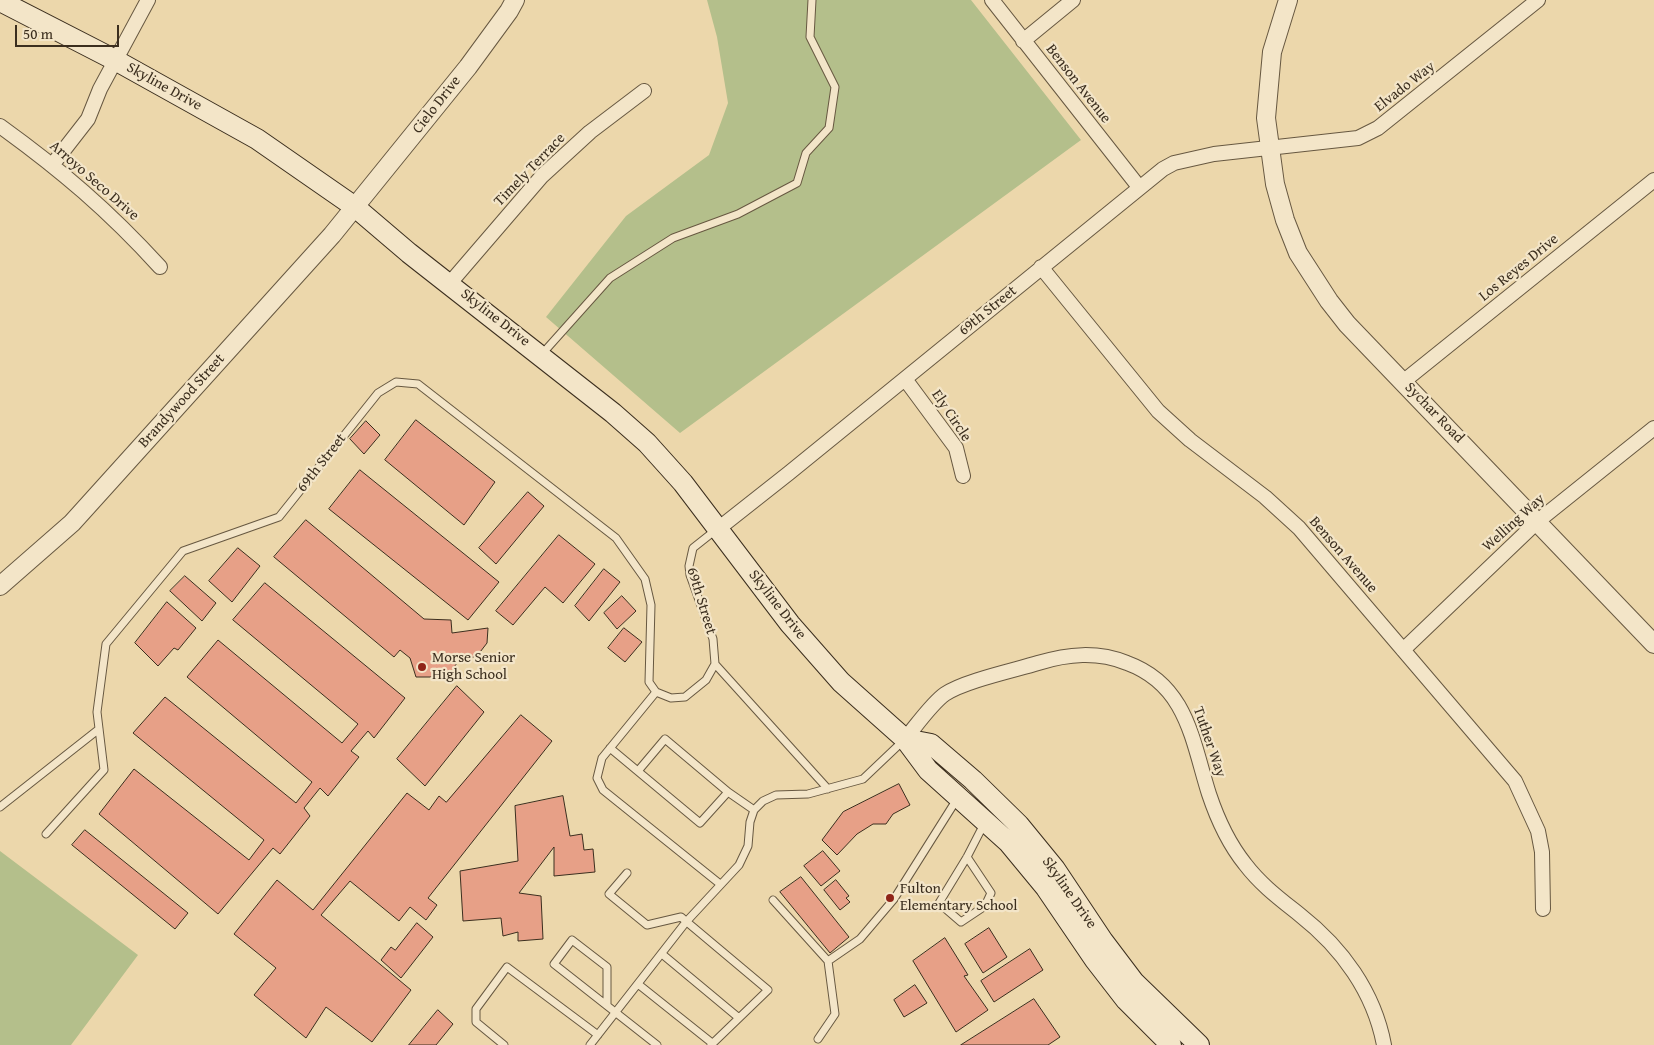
<!DOCTYPE html>
<html>
<head>
<meta charset="utf-8">
<style>
	body { margin:0 }
	#map { position:relative; width:1654px; height:1045px; overflow:hidden; background:#ecd7ab; font-family:"Gentium Book Plus",serif }
	canvas { display:block }
	.scale { position:absolute; left:15px; top:25px; width:104px; height:22px; box-sizing:border-box; border:2px solid #3b2e1e; border-top:0; padding-left:6px; font-size:15px; line-height:18px; white-space:nowrap; color:#3b2e1e; -webkit-text-stroke:4px #f3e5c8; paint-order:stroke }
</style>
</head>
<body>
<div id="map">
<canvas width="1654" height="1045"></canvas>
<div class="scale">50 m</div>
</div>
<script>
const ctx = document.querySelector('canvas').getContext('2d');
ctx.lineJoin = 'round';
function fill(path, color) {
  ctx.fillStyle = color;
  ctx.fill(path, 'evenodd');
}
function trace(path, color, width, dash) {
  ctx.strokeStyle = color;
  ctx.lineWidth = width;
  ctx.lineCap = dash ? 'butt' : 'round';
  ctx.setLineDash(dash || []);
  ctx.stroke(path);
}
function write(font, color, halo, rows, align = 'center') {
  ctx.font = font + ' "Gentium Book Plus",serif';
  ctx.lineWidth = 4.5;
  ctx.setLineDash([]);
  ctx.textBaseline = 'middle';
  ctx.strokeStyle = halo;
  ctx.fillStyle = color;
  for (const [text, x, y, turn = 0] of rows) {
    ctx.save();
    ctx.translate(x, y);
    ctx.rotate((+turn || 0) * Math.PI / 180);
    ctx.textAlign = isNaN(turn) ? turn : align;
    if (halo) ctx.strokeText(text, 0, 0);
    ctx.fillText(text, 0, 0);
    ctx.restore();
  }
}
const green = new Path2D(`
	M707,0h264l110,140 -401,293 -134,-116 80,-101 83,-61 19,-52 -11,-66z
	M0,851l138,104 -67,90h-71z`);
const building = new Path2D(`
	M416,420l79,62 -31,43 -79,-65z
	M366,421l14,14 -16,19 -14,-15z
	M360,470l139,112 -31,38 -139,-111z
	M528,492l16,14 -48,58 -17,-16z
	M306,520l118,99 27,1 1,13 36,-5 -1,15 -10,13 -19,5 -6,10 -13,9 -4,-3h-19l-6,-19 -10,-8 -6,7 -120,-100z
	M559,535l36,29 -32,39 -18,-16 -32,38 -17,-14z
	M238,548l22,18 -28,36 -23,-21z
	M604,569l16,13 -31,39 -14,-15z
	M185,576l31,27 -14,18 -32,-30z
	M265,583l140,115 -31,40 -6,-7 -17,20 8,6 -31,39 -8,-8 -16,20 6,8 -30,38 -7,-6 -55,66 -119,-100 35,-45 115,91 15,-20 -131,-107 32,-36 131,106 16,-21 -125,-105 31,-37 124,103 16,-19 -125,-104z
	M622,596l14,15 -19,18 -13,-16z
	M167,602l29,26 -18,22 -4,-2 -16,18 -23,-23z
	M624,628l18,14 -17,20 -17,-14z
	M457,686l27,26 -59,74 -28,-27z
	M521,715l31,26 -124,157 9,7 -11,15 -16,-13 -11,14 -49,-40 -29,34 90,75 -39,52 -46,-35 -20,31 -52,-43 22,-27 -42,-34 43,-54 36,30 94,-117 22,17 10,-14 7,6z
	M899,784l11,21 -17,9 -7,10h-13l-16,10 -20,21 -15,-15 21,-28z
	M563,796l7,40 12,-2 2,16 9,-1 2,23 -41,4v-29l-35,46 22,3 2,43 -25,2v-9l-15,4 -2,-18 -38,3 -3,-50 58,-10 -3,-55z
	M85,830l103,83 -13,16 -103,-84z
	M823,851l17,20 -19,15 -17,-20z
	M801,877l48,60 -19,16 -50,-61z
	M836,880l13,16 -3,2 4,4 -10,8 -16,-20z
	M417,923l16,14 -32,41 -20,-18 10,-13 4,3z
	M989,928l18,29 -24,16 -18,-29z
	M945,938l23,37 -4,1 24,34 -32,22 -43,-71z
	M1030,949l13,21 -49,32 -13,-21z
	M915,985l12,18 -23,14 -10,-17z
	M1034,999l26,38 -12,8h-87z
	M438,1010l15,14 -17,21h-27z`);
const service = new Path2D(`
	M542,354l68,-76 63,-40 65,-24 59,-31 9,-30 23,-25 6,-41 -25,-50 2,-37
	M715,664l113,125
	M656,692l-54,66 -5,20 6,12 117,94
	M610,748l90,75 28,-31
	M638,771l27,-32 63,53 26,18
	M0,807l99,-78
	M46,834l58,-64 -7,-58 9,-68 77,-93 96,-34 99,-124 18,-11 22,2 198,154 29,41 6,26 -2,77 7,10 15,6 14,-1 21,-17 9,-16 -2,-25 -23,-64 -1,-9 4,-18 24,-19
	M967,857l24,36 -6,13 -24,16 -22,-19 28,-46 17,-33
	M627,873l-18,21 38,31 34,-8 87,73 -57,55
	M773,900l55,61 7,53 -17,25
	M662,954l77,64
	M828,961l32,-22 34,-40 63,-100
	M638,984l74,59
	M607,1005v-38l-35,-27 -18,24 103,81
	M504,1045l-28,-23v-13l31,-42 91,68
	M590,1045l96,-123 53,-57 9,-19 2,-24 4,-12 9,-9 13,-6 32,-1 55,-15 40,-38`);
const minor = new Path2D(`
	M992,0l147,187
	M1023,41l50,-41
	M0,126c61,44 109,85 160,141
	M53,164l35,-45 12,-30 48,-89
	M1041,267l117,144 32,29 75,57 34,31 216,253 23,50 4,21 1,57
	M450,283l92,-107 48,-44 54,-41
	M905,379l51,69 7,28
	M1404,381l250,-201
	M718,529l71,-56 374,-304 11,-6 40,-9 144,-16 20,-10 160,-128
	M1403,650l135,-129 116,-93
	M905,739c11,-13 27,-36 40,-45 19,-13 70,-24 93,-31 30,-9 59,-12 89,0 60,22 65,77 82,131 8,24 20,50 36,70 16,21 35,35 55,51 42,33 74,77 84,130`);
const tertiary = new Path2D(`
	M1288,0l-16,52 -6,66 9,66 10,36 13,33 31,48 18,23 307,320
	M0,586l72,-63 260,-288 136,-168 41,-56 6,-11`);
const secondary = new Path2D(`
	M0,1l115,59 142,79 98,68 54,46 204,160 34,30 36,40 107,141 51,58 64,57 23,31 80,72 38,46 49,72 31,40 45,45
	M905,739l26,5 42,36 46,45 36,44 48,72 31,41 65,63`);
const markers = [
	[422,667,5,"#8f2418"],
	[890,898,5,"#8f2418"]
];
const streetNames = [
	["Benson Avenue",1078,84,52],
	["Skyline Drive",164,87,29],
	["Elvado Way",1405,87,-38],
	["Cielo Drive",437,105,-52],
	["Timely Terrace",530,170,-46],
	["Arroyo Seco Drive",94,181,41],
	["Los Reyes Drive",1519,268,-39],
	["69th Street",988,311,-39],
	["Skyline Drive",495,318,38],
	["Brandywood Street",182,401,-48],
	["Sychar Road",1434,413,46],
	["Ely Circle",951,416,56],
	["69th Street",322,463,-52],
	["Welling Way",1514,523,-42],
	["Benson Avenue",1343,555,49],
	["69th Street",701,601,73],
	["Skyline Drive",777,605,52],
	["Tuther Way",1209,742,71],
	["Skyline Drive",1069,893,55]
];
const poiNames = [
	["Morse Senior",432,658],
	["High School",432,675],
	["Fulton",900,889],
	["Elementary School",900,906]
];
fill(green, '#b4bf8b');
fill(building, '#e7a087');
trace(building, '#3b2e1e', 1);
trace(service, '#675841', 9);
trace(minor, '#675841', 16);
trace(tertiary, '#675841', 20);
trace(secondary, '#3b2e1e', 22);
trace(service, '#f3e5c8', 7);
trace(minor, '#f3e5c8', 14);
trace(tertiary, '#f3e5c8', 18);
trace(secondary, '#f3e5c8', 20);
for (const [x, y, r, color] of markers) {
  const dot = new Path2D();
  dot.arc(x, y, r, 0, 2 * Math.PI);
  ctx.fillStyle = color;
  ctx.fill(dot);
  trace(dot, '#f3e5c8', 2);
}
write('15px', '#3b2e1e', '#f3e5c8', streetNames);
write('15px', '#3b2e1e', '#f3e5c8', poiNames, 'left');
</script>
</body>
</html>
